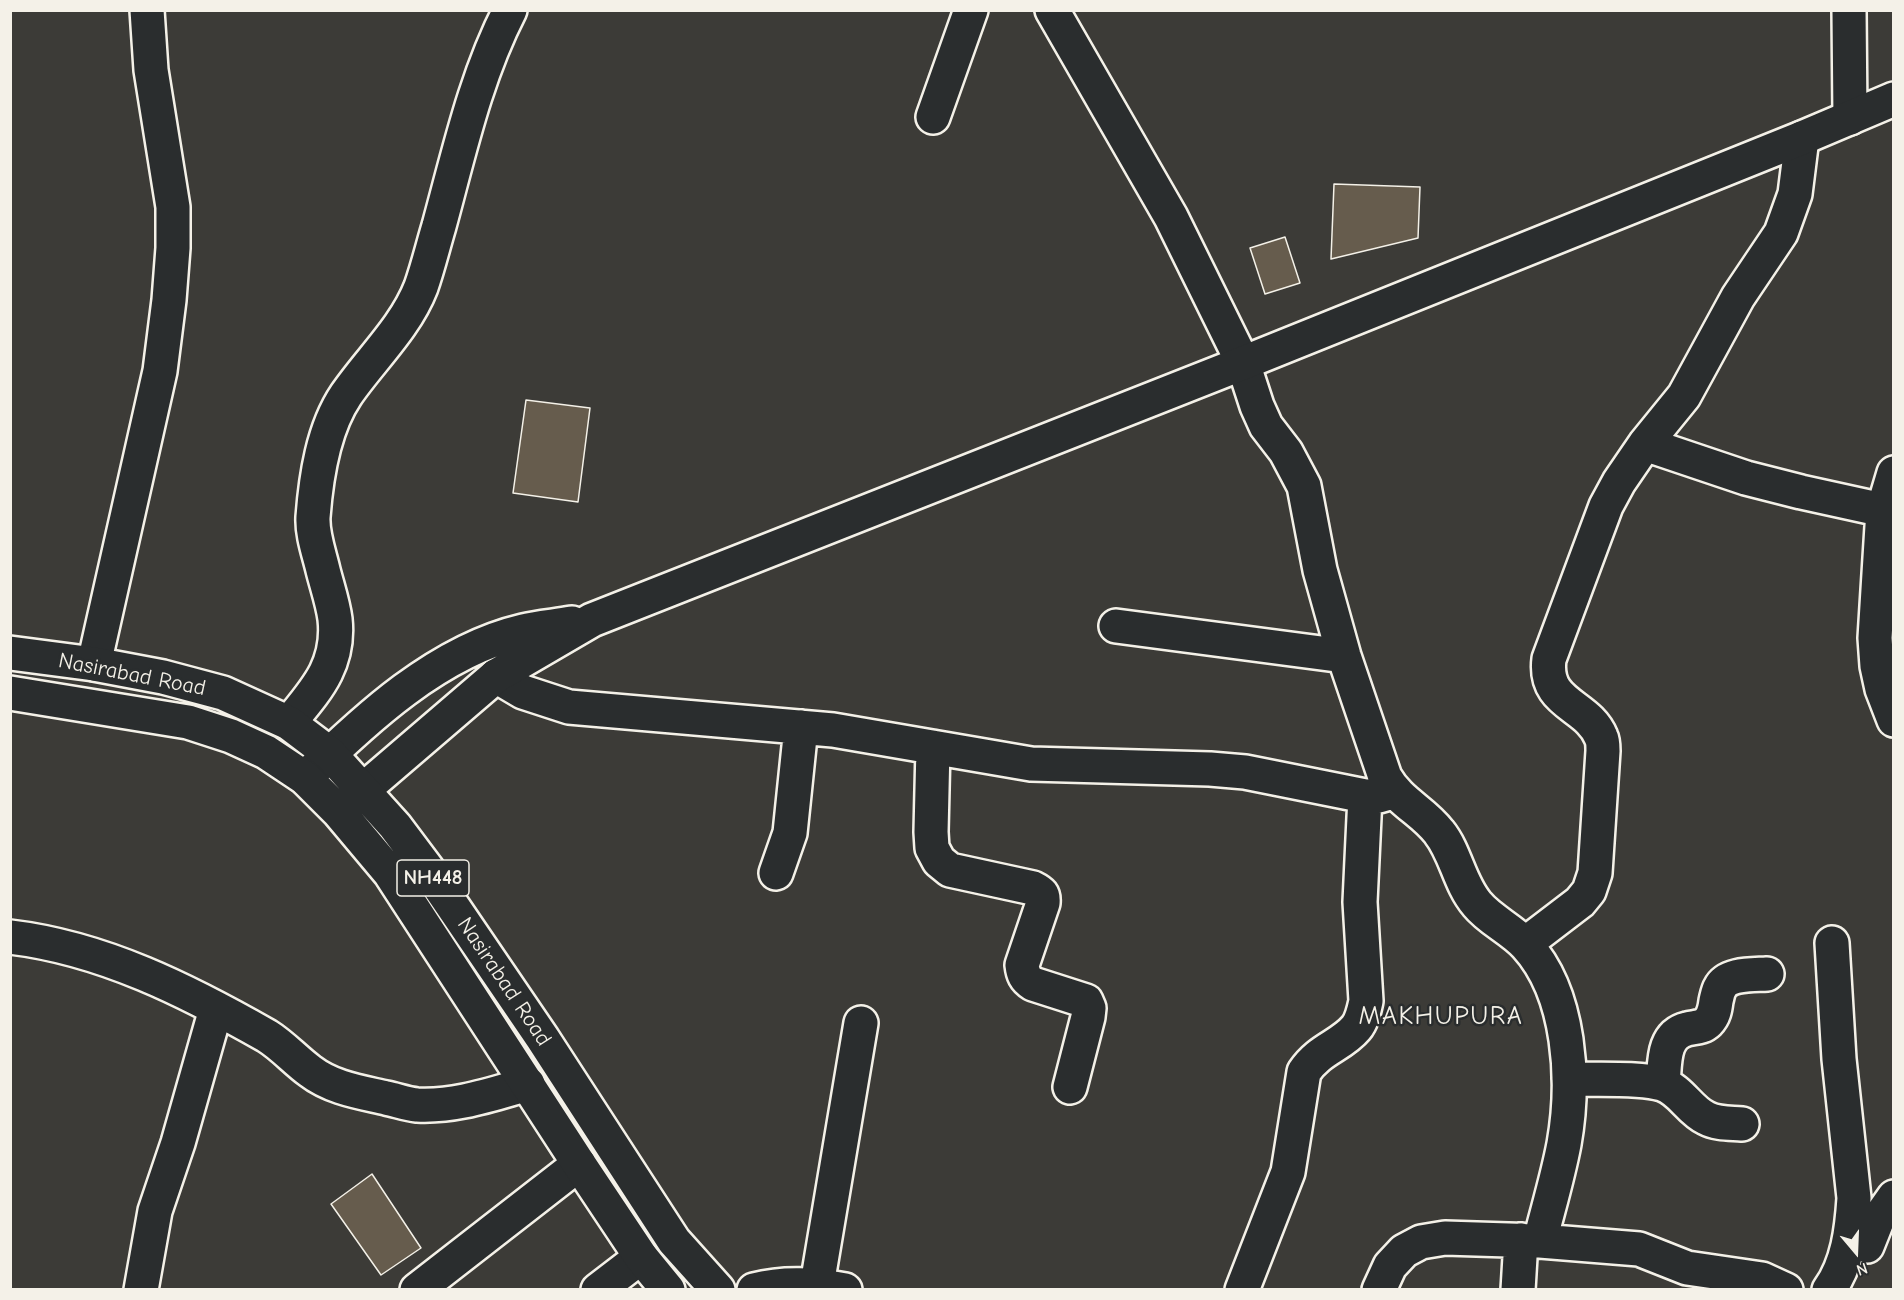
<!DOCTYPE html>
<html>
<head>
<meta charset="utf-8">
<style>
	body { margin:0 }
	#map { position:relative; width:1904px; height:1300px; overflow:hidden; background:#3c3b37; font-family:"Comic Neue",sans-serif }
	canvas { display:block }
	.frame { position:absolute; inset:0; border:12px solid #f4f1e8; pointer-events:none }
	.north { position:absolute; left:1826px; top:1222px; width:60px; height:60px; -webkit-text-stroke:4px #2a2d2e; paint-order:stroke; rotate:161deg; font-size:16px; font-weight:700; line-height:24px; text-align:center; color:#f4f1e8 }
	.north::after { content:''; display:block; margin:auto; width:21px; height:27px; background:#f4f1e8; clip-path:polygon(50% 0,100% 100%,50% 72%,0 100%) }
</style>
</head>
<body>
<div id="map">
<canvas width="1904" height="1300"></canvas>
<div class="frame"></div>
<div class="north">N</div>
</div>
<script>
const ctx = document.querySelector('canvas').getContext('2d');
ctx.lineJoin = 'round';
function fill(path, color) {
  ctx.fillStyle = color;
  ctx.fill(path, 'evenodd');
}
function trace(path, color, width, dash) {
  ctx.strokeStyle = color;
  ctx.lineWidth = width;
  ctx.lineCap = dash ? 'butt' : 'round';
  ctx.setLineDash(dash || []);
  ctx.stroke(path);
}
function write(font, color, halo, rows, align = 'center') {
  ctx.font = font + ' "Comic Neue",sans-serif';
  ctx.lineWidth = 5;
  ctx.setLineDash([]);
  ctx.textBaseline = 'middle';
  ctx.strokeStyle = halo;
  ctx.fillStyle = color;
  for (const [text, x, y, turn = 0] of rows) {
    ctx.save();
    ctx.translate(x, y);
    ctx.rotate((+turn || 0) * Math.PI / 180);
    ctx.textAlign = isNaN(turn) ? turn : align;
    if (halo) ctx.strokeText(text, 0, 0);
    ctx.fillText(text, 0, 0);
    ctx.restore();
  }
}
const building = new Path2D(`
	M1334,184l86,3 -2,51 -87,21z
	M1285,237l15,46 -35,11 -15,-46z
	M526,400l64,8 -12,94 -65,-9z
	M372,1174l49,74 -40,27 -50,-71z`);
const minor = new Path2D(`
	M1052,10l119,207 72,146 14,43 9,20 20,26 18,34 16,84 24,86 41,121c15,26 37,33 54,55 17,21 20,51 38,72 13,16 34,25 49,41 45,49 49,137 38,199 -6,32 -16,65 -24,97
	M1849,10l1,108
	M933,117l38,-107
	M1645,444l101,34 55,14 82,18
	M1894,473l-11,37 -8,128 2,28 5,23 12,31
	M1116,626l228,30
	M94,664l66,-293 9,-71 4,-52v-41l-22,-137 -4,-60
	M496,676l27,16 46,15 264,23 198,34 179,5 35,3 120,24h14l14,-4
	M289,723c27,-33 51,-58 46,-104 -2,-16 -8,-33 -12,-49 -4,-17 -11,-36 -10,-53 3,-40 10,-88 33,-122 24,-35 59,-67 75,-108 7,-20 12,-41 18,-61 20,-73 36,-148 71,-216
	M933,747l-2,85 1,16 7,13 11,9 83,18c8,4 11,6 10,15l-21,62c1,9 3,14 11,19l53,17 3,7 -1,9 -18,70
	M776,873l14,-40 11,-106
	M10,937c93,11 178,54 257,99 16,10 28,24 43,35 22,17 50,21 76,27 10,2 21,6 31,7 39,2 75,-11 111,-21
	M1525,944l55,-42 9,-11 6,-18 8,-122c0,-4 0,-10 -2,-14 -13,-33 -58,-32 -52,-78l57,-153 13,-24 26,-38 39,-48 54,-99 43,-64 14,-39 7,-56
	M1569,1079c25,1 70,-2 93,5 19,6 27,26 44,34 11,6 24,5 36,6
	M1663,1084c2,-20 -1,-49 24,-55 7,-2 15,-1 21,-7 6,-6 7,-13 8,-21 1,-4 2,-10 4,-13 7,-15 34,-13 47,-14
	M1867,1246l10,-25 17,-24
	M817,1285l44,-262
	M141,1290l14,-79 23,-68 38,-134
	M417,1290l162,-126
	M598,1290l43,-33
	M754,1290c31,-8 60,-6 91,0
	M1242,1290l46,-118 16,-100c15,-23 37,-26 52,-44 6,-7 8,-18 10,-27l-6,-99 5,-106
	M1379,1290l11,-24 14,-15 17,-9 24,-4 95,3 99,8 48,19 75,11 24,11
	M1518,1290l3,-50
	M1829,1290c19,-26 23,-61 25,-92l-15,-139 -7,-116`);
const major = new Path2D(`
	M305,778c60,-59 133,-127 218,-147 16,-4 33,-5 49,-8
	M341,809l155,-133 96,-56 651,-257 559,-225 92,-39`);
const highway = new Path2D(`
	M10,653l84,11 69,13 60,16 66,30 41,31 65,72 33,44 115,169 131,202 44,49
	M10,693l178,29 43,14 35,16 39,26 33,33 52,62 189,291 62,93 27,33`);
const shields = [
	[433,878,72]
];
const shieldNames = [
	["NH448",433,878]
];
const streetNames = [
	["Nasirabad Road",132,675,11],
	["Nasirabad Road",504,982,56]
];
const quarterNames = [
	["MAKHUPURA",1441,1017]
];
fill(building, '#665c4d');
trace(building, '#f4f1e8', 1.5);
trace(minor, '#f4f1e8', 38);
trace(major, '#f4f1e8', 38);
trace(highway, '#f4f1e8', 38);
trace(minor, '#2a2d2e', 33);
trace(major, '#2a2d2e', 33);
trace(highway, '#2a2d2e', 33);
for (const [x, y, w] of shields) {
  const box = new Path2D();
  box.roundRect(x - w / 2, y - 18, w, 36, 4.5);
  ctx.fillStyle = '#2a2d2e';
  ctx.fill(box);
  trace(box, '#f4f1e8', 1.5);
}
write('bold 21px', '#f4f1e8', null, shieldNames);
write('22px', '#f4f1e8', '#2a2d2e', streetNames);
ctx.letterSpacing = '1.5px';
write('26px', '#f4f1e8', '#2a2d2e', quarterNames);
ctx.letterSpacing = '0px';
</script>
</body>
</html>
